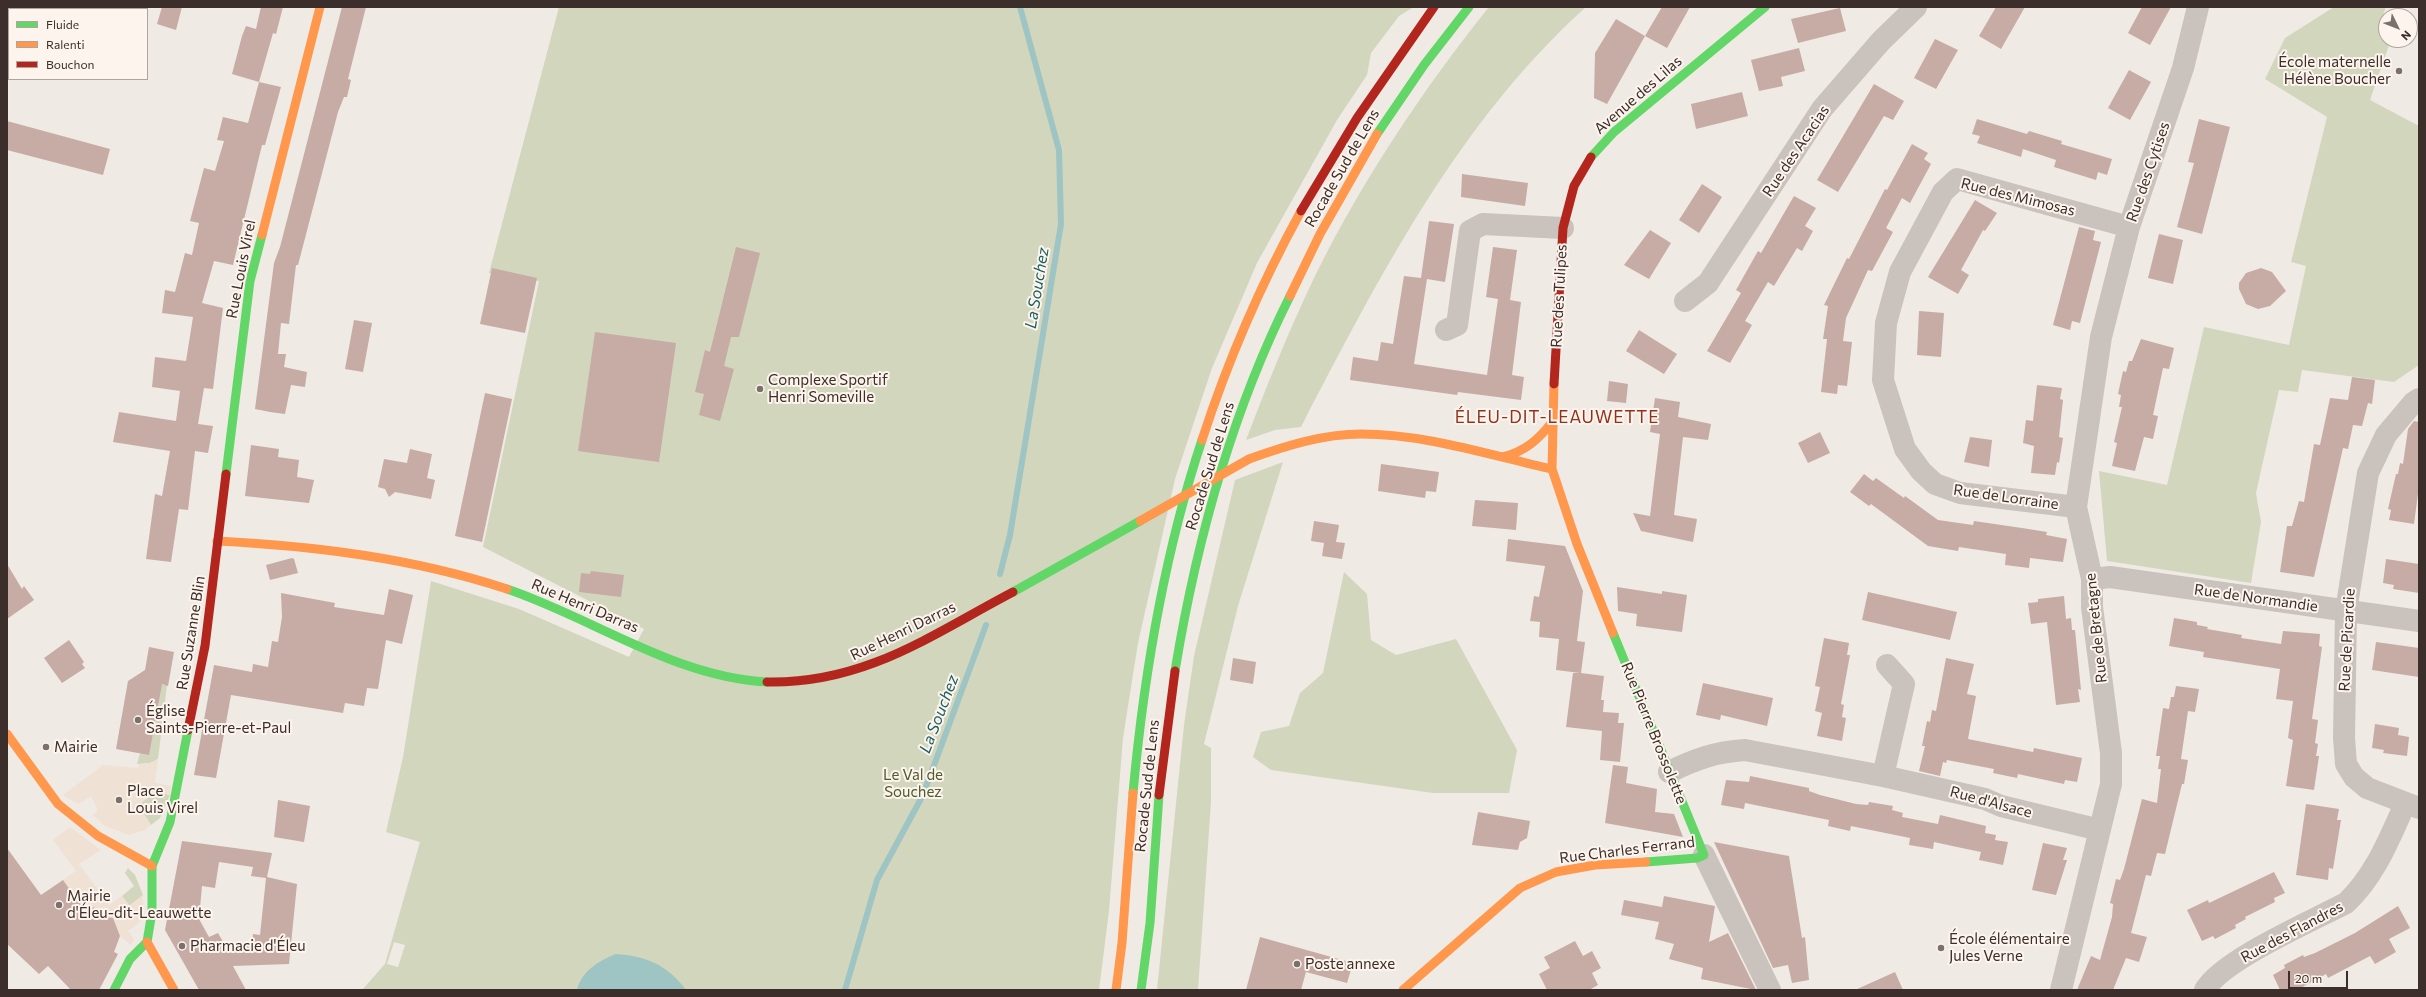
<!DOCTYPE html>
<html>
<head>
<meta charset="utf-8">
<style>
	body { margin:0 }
	#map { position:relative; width:2426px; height:997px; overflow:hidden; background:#f0eae4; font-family:Commissioner,sans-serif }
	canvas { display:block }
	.frame { position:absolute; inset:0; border:8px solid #3c2e2a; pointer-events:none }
	.legend { position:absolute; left:8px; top:8px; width:140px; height:72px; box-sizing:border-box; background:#fcf4ed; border:1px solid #afa59f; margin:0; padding:5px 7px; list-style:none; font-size:12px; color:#3c2e2a }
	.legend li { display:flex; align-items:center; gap:8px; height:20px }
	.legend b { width:20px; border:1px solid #afa59f }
	.north { position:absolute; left:2378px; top:8px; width:40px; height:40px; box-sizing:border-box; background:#fcf4ed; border:1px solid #afa59f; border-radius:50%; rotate:133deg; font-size:11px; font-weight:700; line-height:16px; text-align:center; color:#3c2e2a }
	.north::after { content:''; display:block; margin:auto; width:14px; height:18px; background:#7b706b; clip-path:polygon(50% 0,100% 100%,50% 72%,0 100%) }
	.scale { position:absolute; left:2288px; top:971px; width:60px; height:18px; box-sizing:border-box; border:2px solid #3c2e2a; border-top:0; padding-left:5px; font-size:12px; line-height:14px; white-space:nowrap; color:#3c2e2a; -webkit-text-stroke:3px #fcf4ed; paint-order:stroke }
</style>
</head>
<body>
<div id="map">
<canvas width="2426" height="997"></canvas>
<div class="frame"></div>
<ul class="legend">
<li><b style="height:5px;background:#63d668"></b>Fluide</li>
<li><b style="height:5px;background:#ff974d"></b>Ralenti</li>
<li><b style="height:5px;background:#b3261e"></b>Bouchon</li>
</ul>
<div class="north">N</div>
<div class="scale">20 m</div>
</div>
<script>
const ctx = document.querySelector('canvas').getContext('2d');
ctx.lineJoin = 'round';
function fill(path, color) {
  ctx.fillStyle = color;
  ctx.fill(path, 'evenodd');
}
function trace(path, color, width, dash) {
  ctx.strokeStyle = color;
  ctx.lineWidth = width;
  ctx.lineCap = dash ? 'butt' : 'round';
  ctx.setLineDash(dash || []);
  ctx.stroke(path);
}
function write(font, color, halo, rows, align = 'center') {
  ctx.font = font + ' Commissioner,sans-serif';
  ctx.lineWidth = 4;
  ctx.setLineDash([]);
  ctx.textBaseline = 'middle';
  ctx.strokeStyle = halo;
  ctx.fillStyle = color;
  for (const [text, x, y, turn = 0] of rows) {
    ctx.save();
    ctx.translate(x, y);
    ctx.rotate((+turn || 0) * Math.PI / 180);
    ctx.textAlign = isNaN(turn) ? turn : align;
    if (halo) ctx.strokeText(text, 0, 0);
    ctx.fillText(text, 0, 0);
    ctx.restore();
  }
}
const green = new Path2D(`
	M559,7h855l-15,9 -28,37 -4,22 -30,45 -80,143 -45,105 -37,111 -37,164 -15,95 -14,173 -10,79h-737l23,-26 35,-122 -34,-10 17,-75 28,-176 88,28 110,48 15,-28 -161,-82 56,-266 -50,-8zM394,942l11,3 -7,22 -11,-3z
	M1489,7h97c-127,114 -207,270 -285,420l-26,3 -29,10c21,-55 43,-110 69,-164 46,-94 109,-188 174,-269z
	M2334,7h52c-6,14 -5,25 4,35l-20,58 49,26v239l-25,17 -92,-12 -4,22 -19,-2 -23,103 5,29 -10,61 -144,-22 -8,-90 68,14 37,-158 85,18 17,-79 -15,-4 36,-145 -62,-38 20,-41z
	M1283,462l-45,144 -34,138 7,4v54l-13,188h-41l27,-265 10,-69 41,-176z
	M1344,572l23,22 4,46 25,15 60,-16 61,111 -8,43h-76l-162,-23 -18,-13 8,-25 28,-6 11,-33 23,-20z
	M159,684l8,1 -9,74 -8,4 -13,1z
	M156,792l14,3 -10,23 -9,7 -13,-20z
	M128,868l7,7 8,20 -14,11 -7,-10 12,-10 -9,-13z`);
const plaza = new Path2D(`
	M158,759l-3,24 16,3 -1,9 -14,-3 -18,13 13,20 -6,5 -16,5 -24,-9 -12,-11 5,-5 -7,-14 -13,8 -15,-9 40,-30 35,3 1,-4 11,-1z
	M70,827l31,23 -22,14 30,41 13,-9 8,10 13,-11v18l-4,10 -11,8 6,8 -3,6 -11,-9 -2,-6 -7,-1 2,-11 -13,-2 -6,-9 -8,5 -23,-32 13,-9 -23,-31z`);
const water = new Path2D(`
	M616,954c31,2 51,11 70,36h-109c4,-19 23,-30 39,-36z`);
const stream = new Path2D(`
	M1000,574l10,-39 51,-311 -2,-74 -39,-143
	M845,990l32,-110 46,-85 63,-170`);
const building = new Path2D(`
	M162,7h20l-6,23 -19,-6z
	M261,7h22l-7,27 -3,-1 -14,49 22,5 -16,58h-3l-29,120 -19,-4 -12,42 21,5 -10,81 -9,-1 -6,36 15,2 -5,27 -13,-2 -7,59 -9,-1 -8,53 -25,-3 9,-65 7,2 8,-45 -57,-9 6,-30 57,9 4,-30 -28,-4 3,-30 31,4 7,-44 -31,-4 3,-23 10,2 10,-39 7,2 7,-32 -9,-2 14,-53 11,3 9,-30 -7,-1 6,-23 25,6 11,-41 -27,-8 10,-38 4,-10 10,3z
	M342,7h24l-18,72 3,1 -4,17h-3l-6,15 -40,153h-2l-7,59 -8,-1 -3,31h8l-2,13 23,5 -2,15 -14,-2 -6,29 -15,-2 -15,-3 19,-146 6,-16z
	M1662,7h28l-23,41 -22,-12z
	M1996,7h29l-24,42 -22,-13z
	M2142,7h29l-21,38 -22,-12z
	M1840,8l6,23 -48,12 -7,-24z
	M1616,19l29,17 -38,68 -13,-6 1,-45z
	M1935,39l23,11 -22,39 -22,-11z
	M1799,48l6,23 -24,6 2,9 -24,5 -8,-31z
	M2129,70l22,12 -21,38 -22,-12z
	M1874,84l30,17 -11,19 -9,-4 -46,76 -21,-12z
	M1742,92l6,24 -52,13 -5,-25z
	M1977,119l50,15 2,-3 33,10 -1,3 51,15 -5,16 -9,-3 -2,8 -42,-13 2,-7 -33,-11 -2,8 -44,-14 3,-7 -8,-2z
	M2199,119l31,8 -28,107 -25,-7 17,-64 -6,-1z
	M7,121l103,28 -7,26 -96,-25z
	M1912,144l16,9 -4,6 7,5 -21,39 -8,-5 -16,30 7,4 -21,39 -4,-1 -22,48 -3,23 9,1 -5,44 -9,-1 -1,9 -16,-2 6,-53h-4l5,-33 -4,-1 23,-47 2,1 36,-70 2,1z
	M1462,174l66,9 -3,23 -64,-9z
	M1702,184l20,13 -23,36 -20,-13z
	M1794,196l22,12 -11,18 8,5 -11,20 -5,-3 -23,38 -6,-4 -23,39 7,4 -22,38 -23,-12 34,-58 -5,-3 22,-39 3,2z
	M1975,200l22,13 -12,18 -2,-1 -22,40 8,5 -11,19 -30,-17z
	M1429,221l25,3 -9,58 -18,-3 -13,85 73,11 11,-76 -12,-2 7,-50 24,3 -7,50 11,2 -9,73 12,2 -3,23 -63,-8 -1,3 -107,-15 3,-23 25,4 3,-19 12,2 11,-68 17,2z
	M2079,227l16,4 -2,9 8,2 -21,81 -8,-2 -2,9 -17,-5z
	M1650,230l21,13 -22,36 -25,-14z
	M2159,234l24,6 -10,44 -25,-6z
	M736,247l24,6 -21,84h-8l-7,29 10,3 -14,52 -21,-6 5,-21 -9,-2 10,-42 5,2z
	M492,268l45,10 -12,55 -45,-9z
	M2261,268l11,4 14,19 -16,15 -12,3 -12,-5 -7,-15v-6l7,-10z
	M1919,311l25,2 -3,44 -24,-2z
	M354,320l18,3 -9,49 -18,-3z
	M1639,330l38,24 -13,20 -38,-23z
	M595,332l81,11 -17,119 -81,-11z
	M2141,339l33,9 -5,21 -6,-1 -10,47 5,1 -5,23 -9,-2 -9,34 -23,-5 5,-23 -3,-1 8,-35h-3l2,-12 -3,-1 5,-23 3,1 3,-11h3z
	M2352,377l23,3 -3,24 -4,-1 -6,23 -9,-1 -5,24 -5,-1 -29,129 -34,-5 7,-46h5l7,-25 5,1 10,-58 6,1 10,-47 18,2z
	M1609,381l19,3 -2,19 -19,-2z
	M2037,385l25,3 -2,11 3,1 -4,37 4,1 -4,25 -2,-1 -2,13 -24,-2 3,-27 -11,-3 3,-23 7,1z
	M485,393l27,6 -30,143 -27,-6z
	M1655,398l25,4 -2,15 33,7 -3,16 -25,-3 -9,78 23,4 -4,23 -52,-11 -8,-18 17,3 10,-82 -10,-2z
	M2414,421l5,1v64l-5,38 -25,-4 2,-10 -3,-1 8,-35h2l2,-11 3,1 5,-35z
	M1820,432l10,21 -22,10 -10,-20z
	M1970,437l22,3 -3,27 -25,-5z
	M251,445l28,4 -1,8 21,3 -2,17 17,3 -5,23 -64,-7z
	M410,449l22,5 -5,24 8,2 -4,19 -36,-7 -6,5 -4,-8 -7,-2 6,-28 23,4z
	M1381,464l58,8 -3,20 -10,-1 -1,7 -47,-7z
	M1864,474l9,7 3,-3 28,20 1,-2 33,24 35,5 1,-4 48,7 25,4 -1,3 21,4 -4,23 -33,-4 -1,10 -24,-3 1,-11 -47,-7 -1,4 -30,-5 -57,-42 -2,2 -19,-14z
	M1475,500l43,3 -2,27 -44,-4z
	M1314,521l25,4 -3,17 9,1 -3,16 -20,-3 2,-13 -13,-2z
	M1508,539l57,7 18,45 -6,50 8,1 -4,31 23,3 -3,24h3l-1,12 16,1 -1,10h6l-4,39 -20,-2 2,-29 -36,-4 7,-54h7l-24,-3 3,-31 -20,-2 1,-15 -10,-1 4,-25 5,1 6,-31 -39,-5z
	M292,558l2,1 4,14 -28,7 -4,-15z
	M2386,559l33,5v29l-26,-4 1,-4 -11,-2z
	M7,564l15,25 2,-3 10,14 -27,19z
	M591,571l33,4 -3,22 -42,-5 2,-19 9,1z
	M1617,587l45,7v-3l25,4 -5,37 -46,-6 1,-12 -19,-3z
	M389,589l24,6 -11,49 -16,-4 -8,49 -11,-1 -3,18 -19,-3 -2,10 -112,-18 -15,83 -22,-3 20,-110 38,7 1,-8 15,3 4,-26 6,1 4,-25 -1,-24 54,10 -1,4 50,8z
	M1868,592l89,20 -7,28 -88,-20z
	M2064,596l2,23 5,-1 1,12h3l6,60 -3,-1 2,13 -24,3 -9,-83 -16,2 -3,-21 10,-1v-3z
	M2174,618l23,4v3l11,2 -1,2 35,6 -1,3 40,6 2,-13 37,3 -1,12 3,1 -10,72 6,1 -3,23 3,1 -2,12h3l-5,34 -28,-4 7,-46 -5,-2 5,-37 -17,-2 4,-30 -77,-12 1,-5 -35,-6z
	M1824,638l25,5 -2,12h3l-9,49 3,1 -2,12 4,1 -4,23 -25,-5 5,-23 -7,-2 5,-24 -5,-1z
	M69,640l15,22 -2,2 3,4 -23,15 -18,-25z
	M2376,642l43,6v29l-47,-7z
	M149,647l25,5 -6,34 -6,-2 -13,71 -33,-6 12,-68 17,-11z
	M1233,658l23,4 -3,22 -23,-4z
	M1946,658l28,6 -7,30 9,2 -8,43 65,13 1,-4 48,10 -5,24 -12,-2 -1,4 -46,-10 -1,4 -24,-5 1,-4 -47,-9 -1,3 -3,-1 -3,14 -21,-5 6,-25h-3l5,-25 3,1 2,-12 4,1z
	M1703,683l70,15 -6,28 -46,-11 -1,5 -24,-5z
	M2176,686l23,3 -4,23 -7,-1 -7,48 7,1 -4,24h-2l-17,70 -8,-1 -6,23 -5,-1 -15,58 16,4 -8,25 -13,-4 -13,32h-36l14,-34 9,4 12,-43 1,-13 -3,-1 6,-24 4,1 4,-11 18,-70 15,4 4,-34h-3l2,-13h-4l7,-48 6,1 2,-12h3z
	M2375,724l24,4 -1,7 11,2 -2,19 -24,-3 1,-3 -12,-2z
	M1613,765l15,2 -2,16 31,6 -2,23 19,2 9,23 -78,-14z
	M1750,776l59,12v3l11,4 36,9 12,1 1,-3 24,4 -1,4 11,3 -1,4 36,7 2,-9 46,11 -1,7 11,2 -1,5 13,2 -5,23 -24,-5 2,-8 -24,-5 -23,-5 -1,7 -24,-4 1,-7 -59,-12 -1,5 -22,-5 1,-6 -84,-17 -1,6 -23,-4 5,-25 23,2z
	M278,800l32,6 -6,36 -30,-5z
	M2306,804l33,5 -2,11h4l-8,49 -4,-1 -1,12 -32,-5z
	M1478,812l52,9 -3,17 -7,4 -2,8 -46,-5z
	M182,841l90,12 -5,24 30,7 -8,80 -56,2 13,24h-47l-34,-60zM219,862l34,5 -2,9 15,2 -6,57 -7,-1 -1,11 -26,2 -8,-14 -9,4 -10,-18 3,-33 13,2z
	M1714,842l75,14 13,82 3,-1 4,43 -17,3 -4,-18 -15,3z
	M2043,843l24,5 -4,12h4l-11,35 -24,-5z
	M7,848l34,47 22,-15 23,32 8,-5 6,9 13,2 7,18 -6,16 4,2 -19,36h-28l-23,-24 -9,8 -32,-30z
	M2274,872l11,21 -11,5 1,4 -30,15 1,2 -11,6 1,3 -21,11 -2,-3 -11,5 -15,-31 21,-10 1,3z
	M1664,896l51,10 -6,36 19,-9 28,57 -55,-11 2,-11 -34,-9 5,-15 -19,-5 4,-17 -38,-7 3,-15 38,7z
	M2398,906l12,22 -21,11 7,13 -21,12 -5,-8 -42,22 -2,-4 -29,16h-17l-7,-15 12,-7 -1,-3 19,-10 1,2 11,-4 40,-20z
	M1260,937l93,26 -6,20 -41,-11 -5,18h-55z
	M1575,941l8,15 9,-5 9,17 -9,5 6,12 -9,5h-42l-8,-16 11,-6 -6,-11z
	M1895,972l8,18h-48z`);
const street = new Path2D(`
	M1685,301l23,-18 114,-174 59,-68 35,-34
	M1446,330l11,-5 13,-94 13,-7 80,4
	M2419,399l-6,4 -27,32 -18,38 -22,138 -2,127 2,26 8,13 13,11 52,20
	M2076,507l-116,-14 -25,-9 -14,-13 -16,-22 -22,-69 3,-57 14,-51 43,-80 14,-13 172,48
	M2092,579l18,-2 309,44
	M1669,772c27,-13 46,-20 76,-22l138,26 102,23 16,7 99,24
	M1883,776l21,-92 -17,-19
	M1704,855l66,135
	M2061,990l50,-206v-31l-19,-146v-28l-16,-72 25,-170 28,-110 54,-159 15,-61
	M2205,990c17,-30 107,-69 141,-87 29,-27 43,-64 59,-99`);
const fast = new Path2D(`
	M1377,134l47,-69 45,-58
	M1591,157l23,-25 151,-125
	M226,474l24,-193 12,-46
	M507,589c86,29 167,88 260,93
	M1013,592l127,-71
	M1613,633l91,222 -7,3 -51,4
	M1175,671c21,-128 57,-259 115,-375
	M1133,793c11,-120 31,-239 69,-353
	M114,990l16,-31 17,-17 5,-30v-46l18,-44 18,-92
	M1141,990l9,-67 9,-128`);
const slow = new Path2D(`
	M262,235l58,-228
	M1290,296l30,-62 57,-100
	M1554,384l-2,85 25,75 36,89
	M1202,440c26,-80 59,-156 99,-229
	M1502,457c23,-5 37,-18 51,-36
	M1249,459c36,-13 74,-25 112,-25 65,0 128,21 191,35
	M217,541c98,5 196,17 290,48
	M7,734l51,70 40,32 54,30
	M147,942l27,48
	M1116,990l6,-47 11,-150
	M1403,990l117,-102 36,-16 39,-7 51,-3`);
const jam = new Path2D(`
	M1301,211l56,-93 77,-111
	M1554,384l9,-156 11,-42 17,-29
	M767,682c98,2 164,-47 246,-90
	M188,730l17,-84 21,-172
	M1159,795l16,-124`);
const slowBridge = new Path2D(`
	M1140,521l109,-62`);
const markers = [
	[2399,71,4,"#7b706b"],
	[760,389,4,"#7b706b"],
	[138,720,4,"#7b706b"],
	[46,747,4,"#7b706b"],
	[119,800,4,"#7b706b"],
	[59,905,4,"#7b706b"],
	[182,946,4,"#7b706b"],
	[1941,948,4,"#7b706b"],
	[1297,964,4,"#7b706b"]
];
const poiNames = [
	["École maternelle",2391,62,"right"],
	["Hélène Boucher",2391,79,"right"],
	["Complexe Sportif",768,380],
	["Henri Someville",768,397],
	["Église",146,711],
	["Saints-Pierre-et-Paul",146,728],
	["Mairie",54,747],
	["Place",127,791],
	["Louis Virel",127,808],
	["Mairie",67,896],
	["d'Éleu-dit-Leauwette",67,913],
	["École élémentaire",1949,939],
	["Jules Verne",1949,956],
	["Pharmacie d'Éleu",190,946],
	["Poste annexe",1305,964]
];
const streetNames = [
	["Avenue des Lilas",1638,95,-41],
	["Rue des Acacias",1796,151,-56],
	["Rocade Sud de Lens",1342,168,-60],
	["Rue des Cytises",2148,172,-71],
	["Rue des Mimosas",2018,197,14],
	["Rue Louis Virel",241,269,-79],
	["Rue des Tulipes",1559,296,-87],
	["Rocade Sud de Lens",1210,466,-73],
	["Rue de Lorraine",2006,497,8],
	["Rue de Normandie",2256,598,8],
	["Rue Henri Darras",585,606,23],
	["Rue de Bretagne",2096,628,-96],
	["Rue Henri Darras",903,631,-26],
	["Rue Suzanne Blin",191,633,-81],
	["Rue de Picardie",2347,640,-87],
	["Rue Pierre Brossolette",1654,733,68],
	["Rocade Sud de Lens",1147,786,-84],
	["Rue d'Alsace",1991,802,15],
	["Rue Charles Ferrand",1627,850,-7],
	["Rue des Flandres",2292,932,-28]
];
const parkNames = [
	["Le Val de",913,775],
	["Souchez",913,792]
];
const waterNames = [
	["La Souchez",1037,288,-81],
	["La Souchez",939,714,-69]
];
const quarterNames = [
	["ÉLEU-DIT-LEAUWETTE",1557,417]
];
fill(green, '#d2d6bd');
fill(plaza, '#efe1d3');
fill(water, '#9ec5c3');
trace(stream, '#9ec5c3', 6);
fill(building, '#c6aca4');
trace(street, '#cac2bc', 22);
trace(fast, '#63d668', 9);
trace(slow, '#ff974d', 9);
trace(jam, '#b3261e', 9);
trace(slowBridge, '#ff974d', 9);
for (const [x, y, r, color] of markers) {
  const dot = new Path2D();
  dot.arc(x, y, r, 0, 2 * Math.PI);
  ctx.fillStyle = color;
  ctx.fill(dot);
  trace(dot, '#fcf4ed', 1.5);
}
write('15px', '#3c2e2a', '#fcf4ed', poiNames, 'left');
write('15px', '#3c2e2a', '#fcf4ed', streetNames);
write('15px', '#4d5d2b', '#fcf4ed', parkNames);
write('italic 16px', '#1a6062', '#fcf4ed', waterNames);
ctx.letterSpacing = '1px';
write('17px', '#93321a', '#fcf4ed', quarterNames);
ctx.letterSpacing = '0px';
</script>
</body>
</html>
